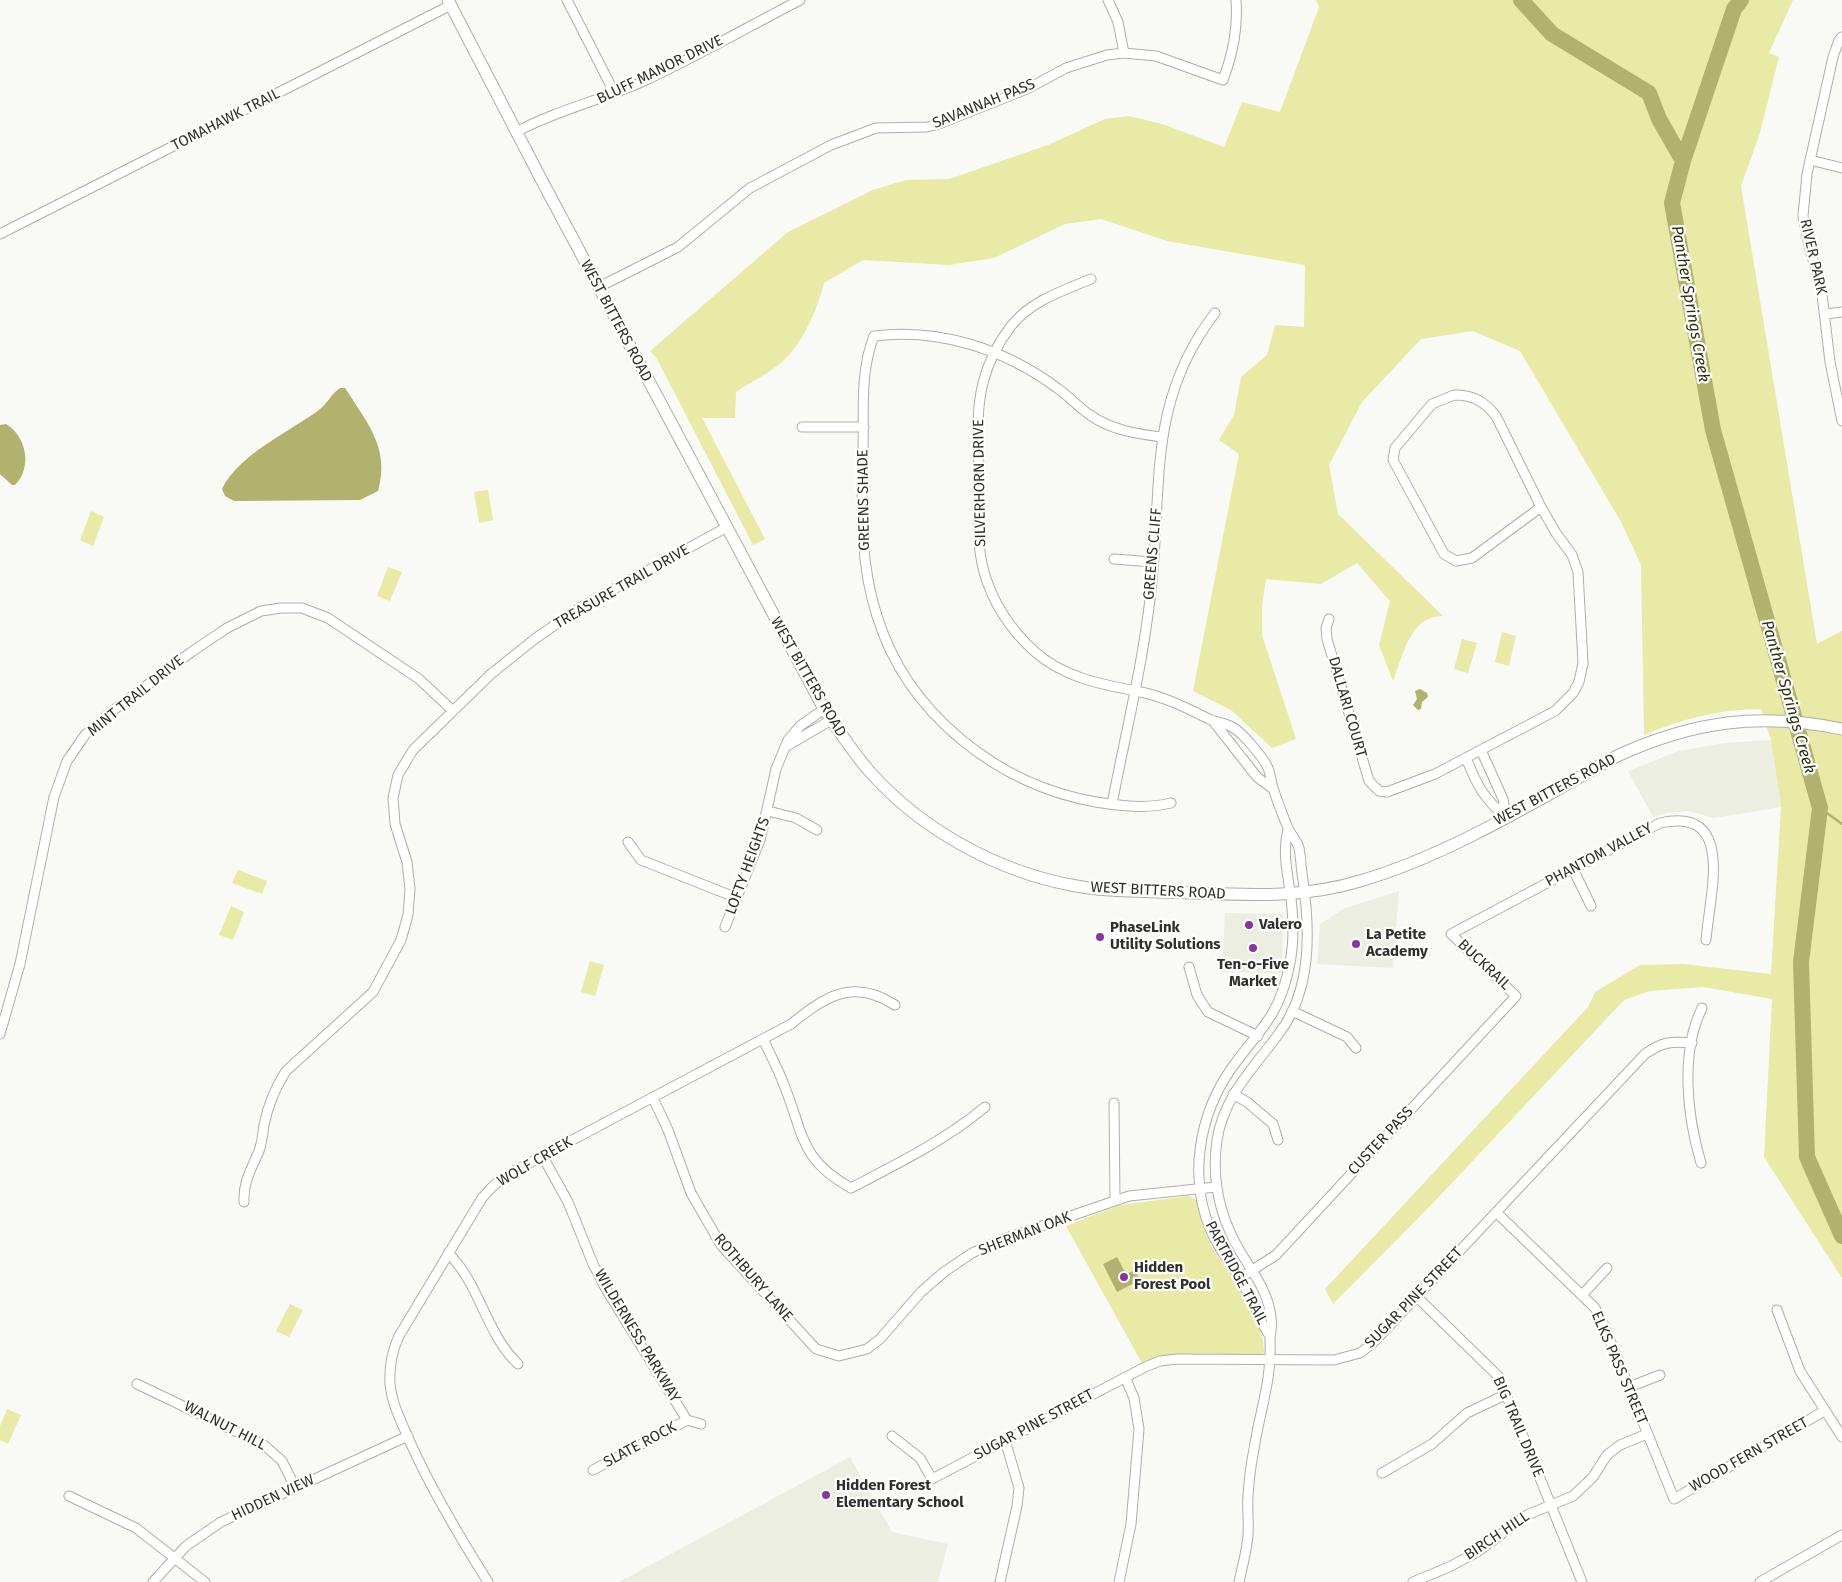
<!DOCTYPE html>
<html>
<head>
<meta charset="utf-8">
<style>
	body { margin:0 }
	canvas { display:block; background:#f9faf5 }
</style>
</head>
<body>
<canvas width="1842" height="1582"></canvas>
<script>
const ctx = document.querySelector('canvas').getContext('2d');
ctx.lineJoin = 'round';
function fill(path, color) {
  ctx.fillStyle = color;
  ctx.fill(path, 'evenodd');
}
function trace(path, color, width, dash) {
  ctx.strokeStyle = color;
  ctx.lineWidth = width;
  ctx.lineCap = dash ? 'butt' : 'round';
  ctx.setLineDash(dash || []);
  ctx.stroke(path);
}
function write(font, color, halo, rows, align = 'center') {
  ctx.font = font + ' "Fira Sans",sans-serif';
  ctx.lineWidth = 4.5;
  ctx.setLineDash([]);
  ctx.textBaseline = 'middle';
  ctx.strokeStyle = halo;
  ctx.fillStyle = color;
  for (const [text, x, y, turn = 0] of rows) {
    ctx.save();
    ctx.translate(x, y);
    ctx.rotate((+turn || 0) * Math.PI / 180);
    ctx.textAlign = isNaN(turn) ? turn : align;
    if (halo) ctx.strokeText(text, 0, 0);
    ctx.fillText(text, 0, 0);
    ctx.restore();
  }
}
const built = new Path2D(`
	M1771,740l10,67 -67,11 -26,-7 -21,2 -14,4 -25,-46 51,-20 46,-8z
	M1399,891l-6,77 -76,-4 3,-40 25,-16z
	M1225,913l58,1 -1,59 -60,-1z
	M850,1457l42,75 56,12 -10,38h-319z`);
const green = new Path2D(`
	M1316,0h477l-24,53 10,4 -19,76 -19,53 76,458 25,-13v647l-78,-121 8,-158 -69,-12 -53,4 -26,9 -191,203 -100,101 -8,-15 263,-282 7,-15 45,-27 43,-1 88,10 10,-167 -10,-67 -10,-31c-41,0 -80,10 -117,26l-3,-170 -21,-45 -100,-169 -47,-20 -52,8 -59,63 -33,63 9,49 105,102c-33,-1 -40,40 -50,65l-14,-36 11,-44 -33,-38 -36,21 -55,-5 -4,27v29l34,104 -24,9 -41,-38 -38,-19 46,-237 -20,-14 15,-25 7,-38 26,-22 8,-30 29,2 1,-62 -138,-24 -66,-22 -36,5 -71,34 -45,7 -86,-5 -39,23c-6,25 -22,62 -42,79 -14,12 -31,20 -46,30l-1,26h-33l63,121 -12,6 -97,-188 -6,-6 138,-119 85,-42 33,-10 43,-1 99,-34 57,-26 24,-3 33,8 62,23 18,-45 38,10 39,-105z
	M488,490l5,30 -14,3 -5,-31z
	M91,511l13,6 -11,29 -13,-6z
	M388,567l14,5 -12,29 -13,-5z
	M1502,632l14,4 -7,30 -14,-4z
	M1462,639l15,4 -9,30 -14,-4z
	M238,870l29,11 -5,13 -30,-11z
	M231,906l13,6 -11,28 -14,-5z
	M590,961l14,4 -9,31 -14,-4z
	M1189,1196l7,4c5,17 9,37 19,52 17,27 50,68 49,101l-5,3 -116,9 -77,-139 54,-21z
	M290,1304l13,6 -14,27 -13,-6z
	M7,1409l14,6 -13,29 -8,-4v-14z`);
const water = new Path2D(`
	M340,388h5l2,3c21,33 43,58 31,100l-18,9 -126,1 -9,-5 -3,-7c16,-34 67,-57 97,-79 8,-6 13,-17 21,-22z
	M6,424c20,12 27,43 9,61h-3l-12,-11v-49z
	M1420,689l7,4 1,4 -6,5 -1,7 -3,1 -5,-5 4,-6 -2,-8z
	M1117,1257l9,17 9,-4 5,10 -23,12 -14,-28z`);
const stream = new Path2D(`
	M1820,808l22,16`);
const river = new Path2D(`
	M1521,0l31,34 97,59 10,26 24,42
	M1741,0l-7,9 -51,152 -11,42 41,227 107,378 -19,154 6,195 35,79`);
const minor = new Path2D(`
	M567,0l47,92
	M1108,0l10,22 6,31
	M1842,37l-3,3 -6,17 -26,117 -4,42 7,34 11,36 9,76 12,59
	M516,132c41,-22 86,-32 128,-51 53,-25 104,-54 156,-81
	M1810,160l32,8
	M0,234l451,-229
	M1091,279c-29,12 -60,22 -80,47 -13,17 -23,37 -28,57 -7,27 -5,59 -4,87 0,34 -4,69 5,102 9,31 27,58 50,79 29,26 65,33 102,40 27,5 49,16 73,28 7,3 16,4 23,8 10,5 31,30 36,41 3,7 3,16 6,23 4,12 9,25 14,37 3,7 9,13 11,20 2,10 2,22 4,32 7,50 9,109 -23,152 -25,35 -56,63 -63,108 -6,41 3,78 24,113 13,21 27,39 30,64 2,8 -1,15 -1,23 2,40 -10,70 -16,109 -3,15 -5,31 -6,47 -1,13 1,26 0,39 -1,16 -6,32 -9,47
	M599,287l79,-40 72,-59 81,-43 45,-17 51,-1 12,-3 88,-35 39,-21 41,-13 17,-2 32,3 67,24c10,-27 15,-51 13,-80
	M1826,314l16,-2
	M1454,395c19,0 30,6 42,21l45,91 -69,51 -16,3 -12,-7 -51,-94 2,-12 37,-44z
	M802,427h62
	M1162,437c-25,-3 -51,-7 -72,-22 -12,-8 -21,-19 -33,-27 -52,-39 -118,-60 -183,-52 -14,35 -10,74 -11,112 -1,57 -4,113 14,168 30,97 120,169 219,186 25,4 50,7 75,1
	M1114,559l39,3
	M1329,619l-3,9 1,11 42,142 10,10 8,1 48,-18 120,-63 18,-18 6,-11 4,-19 -5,-91 -6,-17 -16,-22 -15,-26
	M1213,721l44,56 16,12
	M785,747l46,-27
	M1466,758c11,27 17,40 40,59l-3,-18 -22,-49
	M1112,804c13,-68 30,-136 38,-205 14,-106 -6,-194 65,-286
	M768,811l28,7 21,12
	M628,842l13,18 96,38
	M1573,869l18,37
	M725,927l35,-87 16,-71 12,-29 12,-14 24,-17
	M1189,967l8,28 11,17 50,24
	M1292,1011l55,26 9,11
	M0,1034l20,-70 34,-167 13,-36 18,-26 26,-23 79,-59 37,-25 34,-17 20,-3h21l26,10 91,61 33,31
	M763,1039c7,15 15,30 21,46 20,49 15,74 67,103 48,-25 93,-47 134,-81
	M1233,1094l14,8 26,22 5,16
	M653,1098l15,32 23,63 30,52 95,104 23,7 28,-7 13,-10 41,-47 23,-20 28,-19 29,-13 128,-44 87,-9
	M1114,1103l1,97
	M543,1157l25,45 25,62 13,25 81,131 14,4
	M1701,1163c-14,-47 -21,-110 1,-155
	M244,1202c-1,-20 7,-32 15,-51 3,-8 4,-18 5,-26 4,-20 11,-37 22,-54l87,-79 28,-52 7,-25 2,-26 -3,-27 -12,-38 -2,-26 5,-23 15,-25 78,-76 45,-36 45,-31 146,-80
	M1496,1212l99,96 8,15 71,176 150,-88
	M448,1253c32,31 38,81 70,111
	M1240,1278l36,-23 240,-259 -65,-62 209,-111c77,-17 49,73 46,117
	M1583,1294l24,-26
	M1417,1297l82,80 83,205
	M1777,1310l23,61 42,66
	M1270,1336c-11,-15 -15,-32 -24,-47 -11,-20 -26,-37 -35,-58 -23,-53 -12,-116 20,-162 26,-37 46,-49 57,-97 5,-20 6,-43 4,-64 -2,-26 -11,-53 -4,-78
	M137,1384l127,61 18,16 13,26
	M1629,1387l31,-12
	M892,1436l28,22 12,21 213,-112 15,-6 17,-2 157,1 26,-7 13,-10 272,-289c17,-12 26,-13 47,-11
	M593,1470l94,-50
	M1382,1473l50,-29 35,-31 40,-19
	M69,1496l67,32 69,54
	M153,1582l33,-36 35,-24 187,-86
	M488,1582c-29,-46 -56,-91 -78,-140 -8,-19 -18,-37 -20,-58 -1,-17 2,-33 9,-48l83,-138 12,-13 20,-14 277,-147c35,-28 62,-46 104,-19
	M1000,1582l17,-76 2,-18 -14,-48
	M1119,1582l12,-58 8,-95 -5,-31 -9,-21
	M1413,1582l36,-15 28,-15 50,-37 46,-19 20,-19 14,-22 13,-10 27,-11
	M1760,1582l82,-47`);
const major = new Path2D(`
	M448,0l93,179 283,530c15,22 29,44 47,64 51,57 126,98 200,112 39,8 81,6 121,8 57,2 113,5 168,-12 89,-26 176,-80 257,-125 76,-35 143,-44 225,-27`);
const markers = [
	[1249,925,5,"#8b34a0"],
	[1100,937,5,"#8b34a0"],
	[1356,944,5,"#8b34a0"],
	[1253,948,5,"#8b34a0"],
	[1124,1277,5,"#8b34a0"],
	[826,1495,5,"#8b34a0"]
];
const streetNames = [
	["BLUFF MANOR DRIVE",660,70,-26],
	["SAVANNAH PASS",984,104,-22],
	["TOMAHAWK TRAIL",226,120,-27],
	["RIVER PARK",1813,257,77],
	["WEST BITTERS ROAD",616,321,62],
	["SILVERHORN DRIVE",980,483,-91],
	["GREENS SHADE",864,500,-91],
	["GREENS CLIFF",1153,554,-85],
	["TREASURE TRAIL DRIVE",622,587,-30],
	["WEST BITTERS ROAD",808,677,60],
	["MINT TRAIL DRIVE",136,696,-39],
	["DALLARI COURT",1347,707,74],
	["WEST BITTERS ROAD",1555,790,-28],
	["PHANTOM VALLEY",1599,855,-28],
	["LOFTY HEIGHTS",748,866,-70],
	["WEST BITTERS ROAD",1158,891,3],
	["BUCKRAIL",1484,965,43],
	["CUSTER PASS",1381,1141,-47],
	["WOLF CREEK",535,1162,-30],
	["SHERMAN OAK",1025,1234,-21],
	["PARTRIDGE TRAIL",1236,1273,62],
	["ROTHBURY LANE",753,1278,49],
	["SUGAR PINE STREET",1414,1298,-46],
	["WILDERNESS PARKWAY",637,1336,59],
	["ELKS PASS STREET",1619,1368,67],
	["SUGAR PINE STREET",1034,1425,-28],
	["WALNUT HILL",225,1426,27],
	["BIG TRAIL DRIVE",1518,1427,67],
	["SLATE ROCK",640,1445,-28],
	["WOOD FERN STREET",1749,1455,-30],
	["HIDDEN VIEW",273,1498,-25],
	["BIRCH HILL",1497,1536,-34]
];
const poiNames = [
	["Valero",1259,925],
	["PhaseLink",1110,928],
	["Utility Solutions",1110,945],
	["La Petite",1366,935],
	["Academy",1366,952],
	["Ten-o-Five",1253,965,"center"],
	["Market",1253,982,"center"],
	["Hidden",1134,1268],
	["Forest Pool",1134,1285],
	["Hidden Forest",836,1486],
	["Elementary School",836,1503]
];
const waterNames = [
	["Panther Springs Creek",1690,304,80],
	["Panther Springs Creek",1788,697,74]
];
fill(built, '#edeee2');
fill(green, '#e8eaa5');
fill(water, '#b1b26d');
trace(stream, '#b1b26d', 2.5);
trace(river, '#b1b26d', 16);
trace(minor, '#aeafab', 11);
trace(major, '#aeafab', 13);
trace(minor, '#fff', 9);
trace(major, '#fff', 11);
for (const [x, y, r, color] of markers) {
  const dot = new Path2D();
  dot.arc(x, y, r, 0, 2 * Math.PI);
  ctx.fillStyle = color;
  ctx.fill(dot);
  trace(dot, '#fffffe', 2);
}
write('15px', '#2f2f2e', '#fffffe', streetNames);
write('bold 15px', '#2f2f2e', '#fffffe', poiNames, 'left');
write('italic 16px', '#2f3011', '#fffffe', waterNames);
</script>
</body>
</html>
